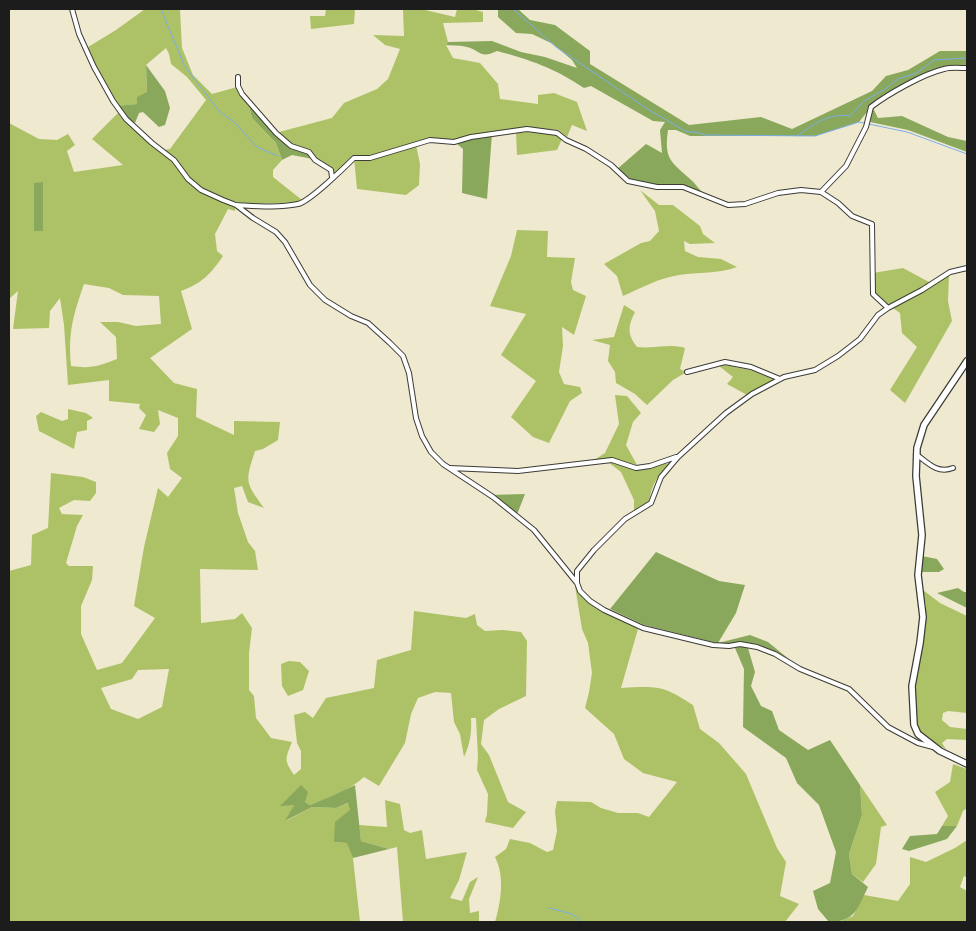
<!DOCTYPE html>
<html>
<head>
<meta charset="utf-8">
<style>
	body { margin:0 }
	#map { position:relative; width:976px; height:931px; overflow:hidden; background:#efe9d0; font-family:Vollkorn,serif }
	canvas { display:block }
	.frame { position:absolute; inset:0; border:10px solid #1c1c1c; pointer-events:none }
</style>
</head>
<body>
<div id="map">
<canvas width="976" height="931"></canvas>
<div class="frame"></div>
</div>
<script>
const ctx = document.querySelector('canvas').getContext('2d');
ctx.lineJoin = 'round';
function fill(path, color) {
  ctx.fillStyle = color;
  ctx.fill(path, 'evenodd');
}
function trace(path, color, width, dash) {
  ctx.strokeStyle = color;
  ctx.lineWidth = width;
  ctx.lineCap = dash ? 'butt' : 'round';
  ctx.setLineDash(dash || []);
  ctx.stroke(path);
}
const green = new Path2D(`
	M145,9l35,1 2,38 11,27 19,19 25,-7 2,7 10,12 3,12 24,25 6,17 -9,10v7l29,23 -3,2c-41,2 -77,7 -109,-24 -9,-9 -15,-20 -26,-28l6,-1 36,-49 -19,-23 -16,-13 -2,-10 -3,-6 -20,17 1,27 -10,12 -18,2 -23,-41 -8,-18 28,-17z
	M326,9h29l-1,15 -43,5 -1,-13h15z
	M403,9h18l34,8 2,-8h15l11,3v10l-40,1 5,19 -2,3 7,13 27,5 18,21 2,15 38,5v-9l16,-2 23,9 10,29 -15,-6 -5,12 -9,-7 -33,-3 -54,8v2l-17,5 -24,-2 -14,5 4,19 -1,21 -13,10 -49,-6 -3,-31 -21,18v-7l-16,-10 -7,-9 -18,-6 -13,-12 53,-14 12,-15 33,-14 11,-10 12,-30 -15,-4 -12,-10 31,1z
	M118,113l7,9 47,39 14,19 19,14 30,13v4l-7,-2 -13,25 2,17 6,5c-13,19 -21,27 -42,35l11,38 -42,29 24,25 23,6 -1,28 38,18v-14l46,1 -2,18 -15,9 -8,2c-10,31 -10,31 9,57l-16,-6 -6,-16 -8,2 4,25 10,29 7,9 3,19 -58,-1 1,54 34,-4 7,-6 10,15 -3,25v37l5,6 2,22 15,20 21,4c-7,17 -8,18 2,33l7,-6v-18l-4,-8 -3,-28 11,-3 8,6 13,-20 48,-10 3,-28 34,-10 3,-39 52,7 9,-4 2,11 8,6 18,-1 18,2 6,9 -1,55 -27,13 -15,11 -3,24 8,11 19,47 18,10 -13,16 -28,-6 2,-8 1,-20 -11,-24 1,-13 -2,-39h-5c1,14 -1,26 -7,39l-4,-23 -6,-12 -3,-29 -16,-1 -17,6 -7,16 -6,29 -26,43 -15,-9c-16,14 -35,21 -54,28l-5,-3 -24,3h13l-8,16 26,-14 24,1 13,-5 1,7 -16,32 14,1 5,15 7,64h-351v-351l22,-6 1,-30 16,-7 3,-55 32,4 13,5v11l-6,8 -16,-1 -15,8 3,6 21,1 -6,11 -11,37 3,3h24l-1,14 -11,26v28l16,36 25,-7 33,-45 -21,-12 10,-59 14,-59 10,9 14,-19 -12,-9 -3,-16 11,-17v-18l-20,-8 2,14 -6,8 -15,-3 7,-14 -7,-7 1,-4 -31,-3v-21l-41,5 -4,-60 -4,-27 -10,13 -1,17 -36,1 5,-38 -9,8v-176l30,16 18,1 11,-6 7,11 -8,6 7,21 49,-7 -31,-26zM84,284l25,4 14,7 36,1 2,28 -25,2 -18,-4h-18l16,15 1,22c-18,7 -26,10 -46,7 -3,-34 2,-50 13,-82zM169,669l-7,38 -24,12 -27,-10 -10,-21 31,-9 6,-9z
	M527,132l28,2 7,5 -5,11 -40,5 -1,-22z
	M640,190l19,15h14l27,21 3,8 12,9 -25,1 -6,-3 1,10 13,6 23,2 16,8c-18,7 -39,5 -58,8 -20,3 -38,13 -56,21l-6,-20 -13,-12 37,-21 9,-2 9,-10 -4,-20z
	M517,230l31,1 -1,26 28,1 -4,24 2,8 13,6 -12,39 -12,-8 1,19 -4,26 5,12 16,3 2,6 -12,8 -21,42 -16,-6 -22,-20 25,-36 -35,-26 25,-41 -36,-8 21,-50z
	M903,268l26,14 20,-6 -1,25 4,20 -47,82 -15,-13 27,-43 -15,-14 -2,-20 -27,-19v-21z
	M624,305l11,7c-7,14 -8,22 2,35 16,2 33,-4 48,1l-5,21 6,3 -1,1 -12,7 -26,25 -12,-11 -19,-11 -1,-11 -7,-11 2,-16 -18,-5 22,-3z
	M725,365l25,5 25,10 -28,15 -20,-11 6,-7 -14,-11z
	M615,395l12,1 14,17 -8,9 -7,23 11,20 -25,-7 -18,2 11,-7 14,-29z
	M68,409l18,4 7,5 -6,3v9l-10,2 -3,17 -35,-18 -3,-15 5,-4 21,9 6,-2z
	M608,462l15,2 13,5 34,-6c-11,11 -19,22 -21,39l-15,11v-13l-13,-28z
	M575,586l5,7 58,36 -17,59c37,-2 41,-3 72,17l7,24 19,14 27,31 31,74 9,14 -6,34 19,8 -14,18h-290c6,-20 10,-46 0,-65l11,-8 4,-10 20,4 17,9 6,-2 4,-19 -2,-20 2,-10 34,1 10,6 17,5h20l11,4 28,-35 -34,-9 -19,-14 -10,-25 -29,-26 4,-16 3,-19 -4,-30 -6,-14z
	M923,590l17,13 27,13v97l-19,-2 -5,2 -1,7 8,7 17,2v11l-20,-1 -5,4 4,6 -16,-8 -10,-7 -3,-10 -2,-45 9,-49 2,-25z
	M289,661l11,1 9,9 -6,19 -15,6 -6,-10 -1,-22z
	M953,764l14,5v39l-4,3 -6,15h-15l6,-10 -13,-24 15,-10z
	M860,785l27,40 -6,2 -5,37 -13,18 -11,-8 -3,-20 13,-39z
	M385,800l15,4 4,26 6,3 12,-3 4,29 41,-7 -8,28 -9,18 12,3 8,-19 8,-5 -9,22 1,14 9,-2v11h-76l-6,-75 -8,2 -28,-8 -2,-16 28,2z
	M967,840v38l-3,-2 -4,11 7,4v31h-128l14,-6 11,-21 34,6 12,-17v-27l16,5 29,-14z`);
const forest = new Path2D(`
	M498,9h20l12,11 25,5 35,26v13l99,61 72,-8 31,12 80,-38 14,-15 22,-6 32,-19h27v15l-21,2 -38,17 -37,22 -12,15 -44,14h-125l-14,-6h-8c-4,28 2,31 21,48 6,5 11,12 16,18l-22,-9h-26l-29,-6 -12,-11 30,-26 16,9 -2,-23 5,-8 -12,-1 -62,-35 -7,2c-30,-20 -53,-28 -87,-37 -17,8 -16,0 -30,-4 -6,-2 -14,-1 -21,-2l2,-3 44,-1 29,11 24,5 32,11 -5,-8 -19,-16 -21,-10 -16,-1 -18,-16z
	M146,65l19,26 5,17 -5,17 -6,2 -16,-15 -4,1 -4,10 -9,-4 -10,-13 21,-2v-7l10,-5z
	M249,106l41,42 18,5 5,6 -21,-4 -10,5 -6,-17 -24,-25z
	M873,108l5,10 24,-2 46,21 19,4v11l-59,-22 -38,-8z
	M492,134l-5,65 -25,-6 1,-44 -7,-6 15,-6z
	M43,182v49h-9v-48z
	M525,494l-9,23 -27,-22z
	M656,552l63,29 26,4 -9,28 -18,30 32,-8 18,7 22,18 -16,-9 -17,-7 -17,-2 -11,3 -12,-2 -73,-18 -34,-16z
	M922,556l15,3 7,10 -5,3h-18z
	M958,588l6,4h3v16l-30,-15z
	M741,646l7,2 7,24 -4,14 10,20 11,5 7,19 29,20 22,-10 30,45 2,30 -13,39 3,20 16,13c-10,20 -12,35 -39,35l-11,-13 -5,-18 17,-8 6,-31 -17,-47 -22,-22 -11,-25 -43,-31 1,-58 -9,-21z
	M301,785l7,7 -3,10 5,3 22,-9 23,-11 6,56 28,8 -36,9 -6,-15 -13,-1 1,-20 15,-12 -2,-7 -12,5 -24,-1 -27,14 9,-16 -14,1z
	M942,826h15l-10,13 -38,12 -7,-2 8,-13 27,-2z`);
const stream = new Path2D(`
	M161,9l23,56 14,19 21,27 17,13 21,23 21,9
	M513,9l43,38 93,63 38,22h8l11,3 109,1 44,-14 48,10 60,22
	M797,136c17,-12 31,-23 53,-20l14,-15 21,-12 13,-10 19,-6 17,-13 33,-2
	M549,908l23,6 10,8`);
const street = new Path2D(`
	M72,9l7,25 15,33 19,34 13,18 26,24 22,17 14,19 13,11 22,10 13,5 17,13 23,14 9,10 25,43 15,15 26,16 17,7 22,20 13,13 6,17 7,45 6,18 9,16 12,12 50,33 41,33 43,53
	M238,77v9l4,8 34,39 15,13 18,6 6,8 16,10 1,7
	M821,192l25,-26 20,-39 5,-20c17,-13 52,-33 73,-38 7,-2 16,-1 23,-1
	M236,205c20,1 42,3 62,-1 11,-2 47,-37 56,-46h16l60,-18 24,2 17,-5 56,-8 30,4 9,7 20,9 25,16 17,16 29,6h26l45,18 17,-1 33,-11 23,-3 20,2 17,11 14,13 20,8 1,70 15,14 34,-18 28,-18 17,-4
	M888,308l-10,7 -18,24 -22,17 -23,14 -31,7 -32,17 -26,19 -48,44 -17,20 -10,26 -26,16 -31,31 -17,21v12l3,8 10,10 14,9 39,18 70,17 16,1 11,-2 17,3 18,7 25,15 49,20 39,38 30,16 15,4
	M687,372l38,-10 26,5 29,12
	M916,454c12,9 21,20 37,14
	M450,468l68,3 94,-11 24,8 14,-2 26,-9`);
const secondary = new Path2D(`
	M967,361l-43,64 -7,23 -1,28 6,59 -4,40 5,42 -3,26 -8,43 2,39 4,9 22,17 27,13`);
fill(green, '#adc266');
fill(forest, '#8aa85b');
trace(stream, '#7baee8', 1);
trace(street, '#3c3b37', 6);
trace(secondary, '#3c3b37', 8);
trace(street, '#fff', 4);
trace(secondary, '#fff', 5.5);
</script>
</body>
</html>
